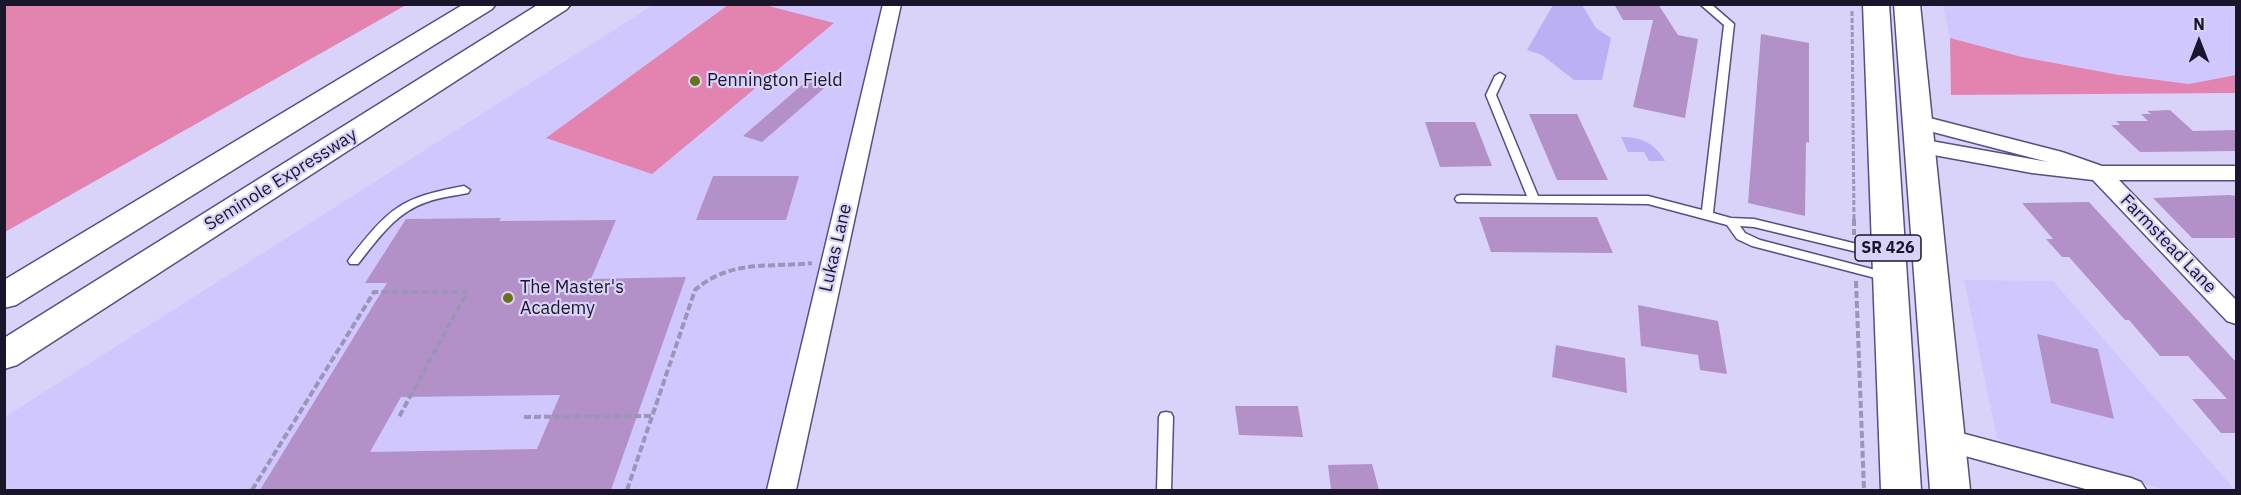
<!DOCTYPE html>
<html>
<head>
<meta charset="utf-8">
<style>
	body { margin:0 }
	#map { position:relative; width:2241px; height:495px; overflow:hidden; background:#d9d3f9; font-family:"IBM Plex Sans",sans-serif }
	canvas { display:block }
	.frame { position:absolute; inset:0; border:6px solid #1a152b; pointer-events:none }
	.north { position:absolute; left:2169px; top:12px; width:60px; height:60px; -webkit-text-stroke:4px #d9d3f9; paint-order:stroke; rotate:0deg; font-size:16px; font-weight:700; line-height:24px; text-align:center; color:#1a152b }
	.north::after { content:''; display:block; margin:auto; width:21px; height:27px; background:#1a152b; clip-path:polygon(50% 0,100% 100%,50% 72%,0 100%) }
</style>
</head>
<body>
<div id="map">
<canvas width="2241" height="495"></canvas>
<div class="frame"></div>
<div class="north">N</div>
</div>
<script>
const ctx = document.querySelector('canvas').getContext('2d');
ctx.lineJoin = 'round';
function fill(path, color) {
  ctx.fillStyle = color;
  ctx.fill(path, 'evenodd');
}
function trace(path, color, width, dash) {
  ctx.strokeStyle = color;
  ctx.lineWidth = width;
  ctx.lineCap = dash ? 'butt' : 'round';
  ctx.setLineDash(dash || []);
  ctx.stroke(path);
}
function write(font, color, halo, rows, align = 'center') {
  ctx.font = font + ' "IBM Plex Sans",sans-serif';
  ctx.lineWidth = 4.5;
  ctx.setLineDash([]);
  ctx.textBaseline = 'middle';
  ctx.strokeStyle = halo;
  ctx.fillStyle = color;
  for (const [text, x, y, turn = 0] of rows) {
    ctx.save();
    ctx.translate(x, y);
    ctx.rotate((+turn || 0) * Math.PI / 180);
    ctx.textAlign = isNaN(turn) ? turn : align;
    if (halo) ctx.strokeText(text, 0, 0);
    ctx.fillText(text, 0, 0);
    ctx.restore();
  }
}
const built = new Path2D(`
	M653,5h239l-111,485h-776v-73z
	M1943,5h293v70l-47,9 -70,-9 -97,-18 -72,-19z
	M1964,280l89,1 182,209h-68l-138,-37 -32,-15z`);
const green = new Path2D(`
	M5,4h401v1l-401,227z
	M728,5h37l69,18 -182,151 -106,-36z
	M1950,38l72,19 97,18 70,9 47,-9v18l-285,2z`);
const water = new Path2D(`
	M1553,5h29l14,23 15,10 -9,42h-28l-32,-25 -15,-5z
	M1621,137c20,0 34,6 44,24h-16l-5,-9h-16z`);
const building = new Path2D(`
	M1614,4h44l20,31 20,4 -13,79 -52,-11 20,-87h-30z
	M1761,34l48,9v100l-3,-1 -1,74 -57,-13z
	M809,79l20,5 -67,58 -19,-6z
	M2170,110l23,21 43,-1v21l-96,1 -29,-27h9l-4,-4h32l-7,-7h10l-4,-3z
	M1529,114h48l31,66h-51z
	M1425,122h50l17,44 -52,1z
	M713,176h86l-13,44h-90z
	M2229,195l7,1v42h-44l-39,-40z
	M2089,202l147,160v71h-15l-29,-34h35l-39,-43h-28l-31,-36h-4l-56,-63h-7l-16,-18h7l-31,-36z
	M1479,217h118l16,36 -122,-1z
	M501,218l-2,3 117,-1 -25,59 95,-2 -75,213h-351l127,-207h-22l41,-64zM560,395l-23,54 -167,3 31,-55z
	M1638,305l80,16 9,53 -27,-4 -2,-15 -57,-9z
	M2037,334l61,15 16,70 -63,-16z
	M1556,345l69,13 2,35 -75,-16z
	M1235,406h63l5,31 -64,-2z
	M1372,464l7,26h-48l-3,-25z`);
const pathFar1 = new Path2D(`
	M1852,11l2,209`);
const path = new Path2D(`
	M1854,219v16
	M1856,281l8,209
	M524,417l128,-1
	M252,490l122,-198h93l-68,125
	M627,490l68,-200c36,-31 73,-22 117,-27`);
const lane = new Path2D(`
	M1711,4l23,20 -21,189 18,5 23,1 136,33 2,3 -6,4 -132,-32 -14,-1 5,7 15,7 131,34 2,3 -2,3 -4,1 -135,-35 -15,-7 -10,-14 -79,-21 -191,-2 -2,-3 2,-3 4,-1 66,1 -41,-101 9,-19 5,-3 5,3 -9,19 42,101h110l54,14 22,-185 -23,-20z
	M464,186l6,4 -2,3c-14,3 -28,4 -41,9 -31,10 -49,37 -69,62h-8l-2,-3 2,-3c40,-50 49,-60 114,-72z
	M1166,412l5,1 2,4 -2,73h-14l2,-73 2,-4z`);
const street = new Path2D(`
	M883,4h18l-105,486h-29z
	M1918,115l144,37 40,14h134v14h-117l117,120v24l-9,-3 -134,-141 -61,-7 -120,-22 -3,-5 3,-5 8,-2 128,23 -138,-36 -3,-5 3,-5z
	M1946,429l185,49 10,4 5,8h-57l-153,-42 -4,-8 4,-8z`);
const primary = new Path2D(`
	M1863,4h26l32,486h-40z
	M1894,4h26l50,486h-40z`);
const highway = new Path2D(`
	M464,4h32l-4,5 -476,296 -12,3v-28z
	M539,4h32l-4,5 -550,356 -13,4v-31z`);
const markers = [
	[695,81,6,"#6c7016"],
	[508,298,6,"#6c7016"]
];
const shields = [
	[1888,248,66]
];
const shieldNames = [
	["SR 426",1888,248]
];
const poiNames = [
	["Pennington Field",707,81],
	["The Master's",520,288],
	["Academy",520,309]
];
const streetNames = [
	["Seminole Expressway",281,180,-32],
	["Farmstead Lane",2168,244,46],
	["Lukas Lane",836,248,-77]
];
fill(built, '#d0c7ff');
fill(green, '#e383af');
fill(water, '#bcb0f5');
fill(building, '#b391c8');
trace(lane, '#594d83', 3);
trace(street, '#594d83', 3);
trace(primary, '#594d83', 3);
trace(highway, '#594d83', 3);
trace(pathFar1, '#9b95b6', 3, [5, 2]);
trace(path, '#9b95b6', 4, [7, 3]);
fill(lane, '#fff');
fill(street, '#fff');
fill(primary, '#fff');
fill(highway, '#fff');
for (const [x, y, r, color] of markers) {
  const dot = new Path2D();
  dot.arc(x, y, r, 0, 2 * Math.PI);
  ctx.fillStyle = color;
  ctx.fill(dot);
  trace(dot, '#d9d3f9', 2);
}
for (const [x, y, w] of shields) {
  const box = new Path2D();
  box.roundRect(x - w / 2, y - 13, w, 26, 4.5);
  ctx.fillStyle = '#d9d3f9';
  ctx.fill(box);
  trace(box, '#1a152b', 1.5);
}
write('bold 16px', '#1a152b', null, shieldNames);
write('18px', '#1a152b', '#d9d3f9', poiNames, 'left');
write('18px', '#1a152b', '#d9d3f9', streetNames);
</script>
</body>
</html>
